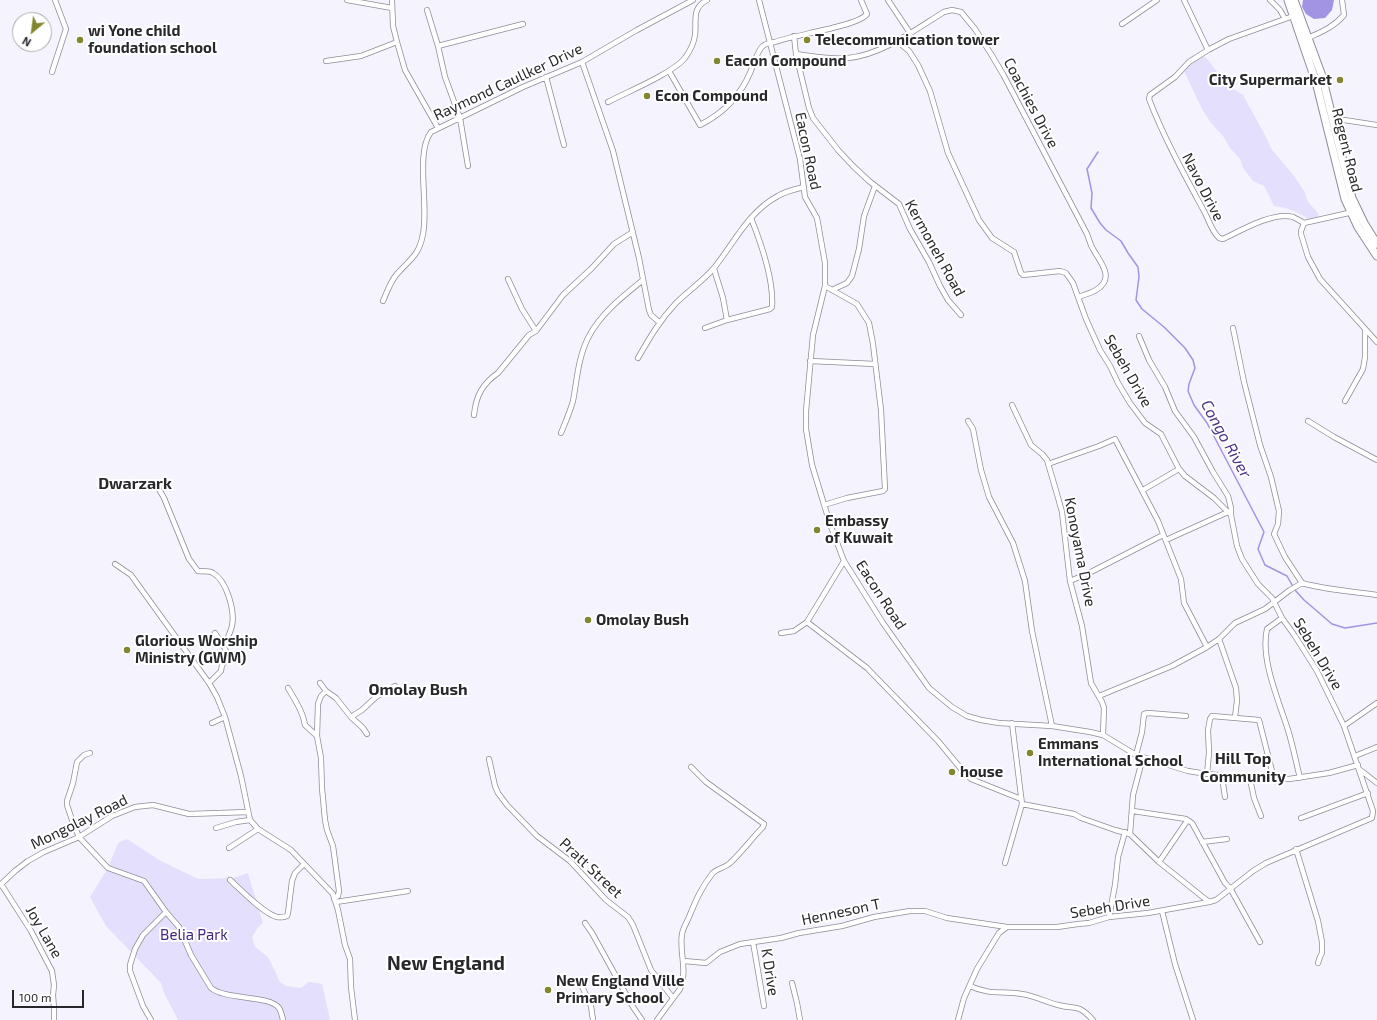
<!DOCTYPE html>
<html>
<head>
<meta charset="utf-8">
<style>
	body { margin:0 }
	#map { position:relative; width:1377px; height:1020px; overflow:hidden; background:#f5f3fe; font-family:"Exo 2",sans-serif }
	canvas { display:block }
	.north { position:absolute; left:12px; top:12px; width:40px; height:40px; box-sizing:border-box; background:#fff; border:1px solid #a9a9aa; border-radius:50%; rotate:209deg; font-size:11px; font-weight:700; line-height:16px; text-align:center; color:#28272b }
	.north::after { content:''; display:block; margin:auto; width:14px; height:18px; background:#828631; clip-path:polygon(50% 0,100% 100%,50% 72%,0 100%) }
	.scale { position:absolute; left:12px; top:990px; width:72px; height:18px; box-sizing:border-box; border:2px solid #28272b; border-top:0; padding-left:5px; font-size:12px; line-height:14px; white-space:nowrap; color:#28272b; -webkit-text-stroke:3px #fff; paint-order:stroke }
</style>
</head>
<body>
<div id="map">
<canvas width="1377" height="1020"></canvas>
<div class="north">N</div>
<div class="scale">100 m</div>
</div>
<script>
const ctx = document.querySelector('canvas').getContext('2d');
ctx.lineJoin = 'round';
function fill(path, color) {
  ctx.fillStyle = color;
  ctx.fill(path, 'evenodd');
}
function trace(path, color, width, dash) {
  ctx.strokeStyle = color;
  ctx.lineWidth = width;
  ctx.lineCap = dash ? 'butt' : 'round';
  ctx.setLineDash(dash || []);
  ctx.stroke(path);
}
function write(font, color, halo, rows, align = 'center') {
  ctx.font = font + ' "Exo 2",sans-serif';
  ctx.lineWidth = 4;
  ctx.setLineDash([]);
  ctx.textBaseline = 'middle';
  ctx.strokeStyle = halo;
  ctx.fillStyle = color;
  for (const [text, x, y, turn = 0] of rows) {
    ctx.save();
    ctx.translate(x, y);
    ctx.rotate((+turn || 0) * Math.PI / 180);
    ctx.textAlign = isNaN(turn) ? turn : align;
    if (halo) ctx.strokeText(text, 0, 0);
    ctx.fillText(text, 0, 0);
    ctx.restore();
  }
}
const green = new Path2D(`
	M1193,55h9l6,5 10,13 14,15 11,7 23,42 6,13 22,26 10,15 4,11 10,11v5l-4,6c-10,-10 -26,-17 -40,-18l-10,-20 -11,-5 -10,-13 -3,-9 -10,-11 -7,-12 -12,-13 -9,-14 -18,-38 2,-11z
	M127,839l32,21 39,19 35,-1 15,-5 15,50 -4,3 -7,11 3,10 13,10 12,25 6,4 15,2 8,-6 13,2 8,36h-152l-14,-27 -3,-10 -55,-57 -16,-29 18,-29 10,-25z`);
const water = new Path2D(`
	M1303,0h31l-2,10 -7,8 -11,1 -8,-5 -4,-7z`);
const stream = new Path2D(`
	M1098,152l-11,17 5,24 -1,15 9,15 6,7 15,11 7,12 10,14 1,10 -3,23 6,9 22,18 21,21 8,12 2,8 -6,16 -1,7 6,14 13,18 57,109 -6,17 7,16 22,11 8,14 9,10 28,24 13,4 32,-5`);
const minor = new Path2D(`
	M347,0l45,8
	M759,0l41,159 5,38 12,21 8,45v23l-12,49 -7,76v18l6,36 18,59 14,37 39,62 46,65 23,19 15,9 14,4 18,3 53,3 38,6 13,3 33,20 52,16 19,3 56,5h26l40,-6 29,-8
	M888,0l22,33
	M1184,0l24,50
	M1270,0l10,10 5,9
	M427,10l11,36 7,31 15,41 8,48
	M1296,15l-67,24 -21,11 -19,12 -14,15 -25,18 -1,4c15,39 35,75 55,112 5,9 7,19 15,27l4,1c17,-8 51,-28 70,-22 4,2 8,4 11,6l49,-11
	M1122,24l35,-24
	M794,36l2,18 13,54 4,10 25,32 15,16 16,15 30,23 11,25 19,33 11,24 8,14 13,15
	M1308,38c13,-6 26,-11 36,-23l-2,-15
	M897,41l12,10 9,14 12,26 18,62 31,67 13,18 22,14 7,21 2,2 37,-4 6,2 7,10 13,36 14,31 10,16 8,17 12,20 15,20 16,11 18,35 6,7 29,22 17,17 6,31 5,13 16,25 14,14 10,20 13,18 22,35 27,55 29,85 -1,7 -106,45 -13,8 -37,29 -7,2 -61,11 -39,4 -20,6 -11,1 -21,3h-50l-8,6 -22,36 -13,29 -6,22
	M397,42l8,28 33,58
	M438,46l85,-22
	M796,54c17,2 35,6 52,4 34,-3 68,-29 96,-46l8,-2 9,2 14,17 16,25 13,22 83,158c2,5 3,10 6,15 7,13 23,29 3,41 -5,3 -12,5 -18,7
	M326,61l35,-5 36,-14 -4,-16 -1,-26
	M582,62l31,89 26,107 10,52 2,5 8,7
	M669,71l31,54c22,-11 40,-29 50,-52 3,-7 8,-24 13,-27 3,-3 8,-3 12,-4 18,-7 84,-16 92,-28l-6,-14
	M52,72l14,-43 -11,-29
	M546,77l18,68
	M608,102c19,-10 65,-29 77,-44 5,-7 9,-15 10,-23 2,-15 -4,-26 12,-35
	M1331,118l46,7
	M1304,223l-3,8v3l7,23 12,22 57,63
	M714,269l9,29 4,22
	M508,279l14,30 14,22
	M832,290l15,-7 5,-7 7,-27 5,-33 11,-30
	M383,301c4,-9 7,-19 14,-27 13,-15 22,-18 26,-40 6,-29 -8,-81 8,-102l92,-45 59,-25 55,-32 56,-30
	M705,328l22,-8 43,-11 2,-2c2,-26 -11,-64 -21,-89
	M1233,328l11,54 16,63 11,32 8,34 -1,13 -4,10 11,23 17,26
	M1139,336l10,24 16,27 10,24 19,26 19,35 15,24 3,12v7
	M638,358c12,-21 22,-38 38,-55 12,-12 27,-22 38,-35 20,-25 35,-57 64,-72 8,-5 18,-7 26,-9
	M810,361l65,3
	M1345,401l18,-32 2,-12v-26
	M1012,405l19,40 11,9 5,6 10,34 5,18 8,69 12,45 9,57 11,19 2,6 -1,27
	M474,415c2,-19 8,-31 24,-42l31,-38 7,-4 27,-36 29,-27 22,-24 19,-12
	M968,421l5,8 8,41 8,27 24,46 12,38 7,50 20,95
	M1308,421l26,16 43,23
	M561,433c4,-10 9,-21 12,-32 4,-21 5,-43 15,-63 12,-24 34,-41 55,-58
	M1048,464l51,-18 16,-7 43,82 23,58 3,24 23,44
	M156,484l8,14 25,61 9,12c5,1 11,-1 15,2 14,8 22,38 19,53 -2,7 -5,14 -8,21
	M1143,490l36,-21
	M824,505l23,-7 36,-7 2,-2 -4,-79 -8,-66 -4,-21 -12,-19 -32,-18
	M1166,540l62,-28
	M115,564l16,11 78,108 8,14 8,20 16,59 9,44 8,9 33,21 42,44 5,16 7,35 5,14 1,28 4,33
	M1070,581l21,-9 72,-37
	M1282,618l-15,11c-7,30 12,72 21,101 5,16 8,32 12,48
	M807,622l60,46 71,73 24,29 9,9 50,20
	M781,633l13,-2 13,-9 37,-61
	M1219,639l17,49 1,13 -2,16
	M209,683l12,-12 1,-6 7,-8 -5,-10 -9,-14
	M320,683l6,8 10,7 15,19 12,11 4,6
	M288,688c7,12 15,24 17,37l12,11
	M326,691l-5,5 -3,8 -1,32 4,22 1,30 3,32 2,10 6,16 6,45 -1,5 -4,3
	M1099,696l73,-30 35,-19 12,-8 16,-16 30,-14 25,-19 12,-7c24,7 50,8 75,12
	M351,717l11,-7 14,-13 19,-11
	M212,723l13,-6
	M1344,726l33,-23
	M90,753l-6,2 -7,7 -4,21 -6,18v4l5,15 7,17 29,31 36,13 22,31 13,15 12,28 20,33c14,12 59,7 68,20 2,3 3,8 4,12
	M1136,755l6,-23 2,-18 4,-1 38,3
	M1355,756l22,-9
	M1143,757l-10,38 -3,39 29,28 50,40
	M489,759l6,27 3,7 9,12 30,31 33,25 36,39 22,17 5,8 18,45 22,28
	M1359,769l18,14
	M1207,774l2,-21 -1,-23 2,-11 2,-3 47,4 15,59
	M1222,777l3,20
	M1250,779l4,19 7,18
	M1022,804l52,10 7,4 34,12 15,4
	M1133,811l53,8 6,4 33,60 5,5 30,54
	M1301,818l67,-25
	M216,828l20,-6 14,-2
	M1202,842l25,-3
	M229,848l29,-19
	M1296,849l22,72 4,21v11l-2,4 -2,6
	M1159,862l28,-41
	M1005,863l17,-59 -10,-81
	M230,880c11,10 34,34 47,37 4,1 6,0 10,-1l1,-3 4,-32 3,-8 9,-9
	M1,884l30,47 21,40 2,14 -1,10 1,14v11
	M0,885l15,-14 13,-10 16,-9 35,-15 33,-21 23,-9 18,-2 36,9 59,-2
	M336,902l72,-11
	M1162,911l13,53 18,56
	M1109,917l6,-32 3,-28 7,-25
	M585,923l7,10 41,74 9,13
	M753,942l11,64
	M684,961l22,2 14,-11 20,-8 41,-6 18,-5 43,-7 32,-9 36,-6h15l22,7 60,9
	M580,982l11,24 2,14
	M792,983l5,20 3,17
	M970,986c19,9 33,5 52,8 13,2 24,8 36,11 19,5 19,-2 35,15
	M151,1020l-8,-14 -13,-35v-6l5,-16 8,-14 23,-23
	M657,1020l23,-31c8,-19 -1,-37 2,-55 1,-6 5,-12 7,-17 7,-17 12,-29 23,-43 3,-5 13,-6 18,-11 12,-11 22,-25 33,-36l1,-3 -58,-42 -15,-15`);
const primary = new Path2D(`
	M1288,0l28,82 29,117 13,28 19,29
	M1294,0l28,76 30,122 12,25 13,21`);
const markers = [
	[80,40,4,"#828631"],
	[807,40,4,"#828631"],
	[717,61,4,"#828631"],
	[1340,80,4,"#828631"],
	[647,96,4,"#828631"],
	[817,530,4,"#828631"],
	[588,620,4,"#828631"],
	[127,650,4,"#828631"],
	[1030,753,4,"#828631"],
	[952,772,4,"#828631"],
	[548,990,4,"#828631"]
];
const poiNames = [
	["wi Yone child",88,31],
	["foundation school",88,48],
	["Telecommunication tower",815,40],
	["Eacon Compound",725,61],
	["City Supermarket",1332,80,"right"],
	["Econ Compound",655,96],
	["Embassy",825,521],
	["of Kuwait",825,538],
	["Omolay Bush",596,620],
	["Glorious Worship",135,641],
	["Ministry (GWM)",135,658],
	["Emmans",1038,744],
	["International School",1038,761],
	["house",960,772],
	["New England Ville",556,981],
	["Primary School",556,998]
];
const streetNames = [
	["Raymond Caullker Drive",508,82,-25],
	["Coachies Drive",1031,103,62],
	["Regent Road",1347,150,76],
	["Eacon Road",808,151,78],
	["Navo Drive",1203,187,63],
	["Kermoneh Road",935,248,61],
	["Sebeh Drive",1128,371,60],
	["Konoyama Drive",1080,552,79],
	["Eacon Road",881,595,57],
	["Sebeh Drive",1318,654,59],
	["Mongolay Road",79,822,-26],
	["Pratt Street",591,868,43],
	["Sebeh Drive",1110,907,-9],
	["Henneson T",841,912,-12],
	["Joy Lane",44,932,60],
	["K Drive",770,972,81]
];
const parkNames = [
	["Belia Park",194,935]
];
const waterNames = [
	["Congo River",1226,439,61]
];
const neighbourhoodNames = [
	["Dwarzark",135,484],
	["Omolay Bush",418,690],
	["Hill Top",1243,759],
	["Community",1243,777]
];
const districtNames = [
	["New England",446,964]
];
fill(green, '#e3dffc');
fill(water, '#a294e2');
trace(stream, '#a294e2', 1.5);
trace(minor, '#8e8d96', 6);
trace(primary, '#8e8d96', 9);
trace(minor, '#fff', 4.5);
trace(primary, '#fff', 7);
for (const [x, y, r, color] of markers) {
  const dot = new Path2D();
  dot.arc(x, y, r, 0, 2 * Math.PI);
  ctx.fillStyle = color;
  ctx.fill(dot);
  trace(dot, '#fff', 1.5);
}
write('bold 15px', '#28272b', '#fff', poiNames, 'left');
write('15px', '#28272b', '#fff', streetNames);
write('15px', '#432881', '#fff', parkNames);
write('italic 16px', '#4c328c', '#fff', waterNames);
write('bold 16px', '#28272b', '#fff', neighbourhoodNames);
write('bold 19px', '#28272b', '#fff', districtNames);
</script>
</body>
</html>
